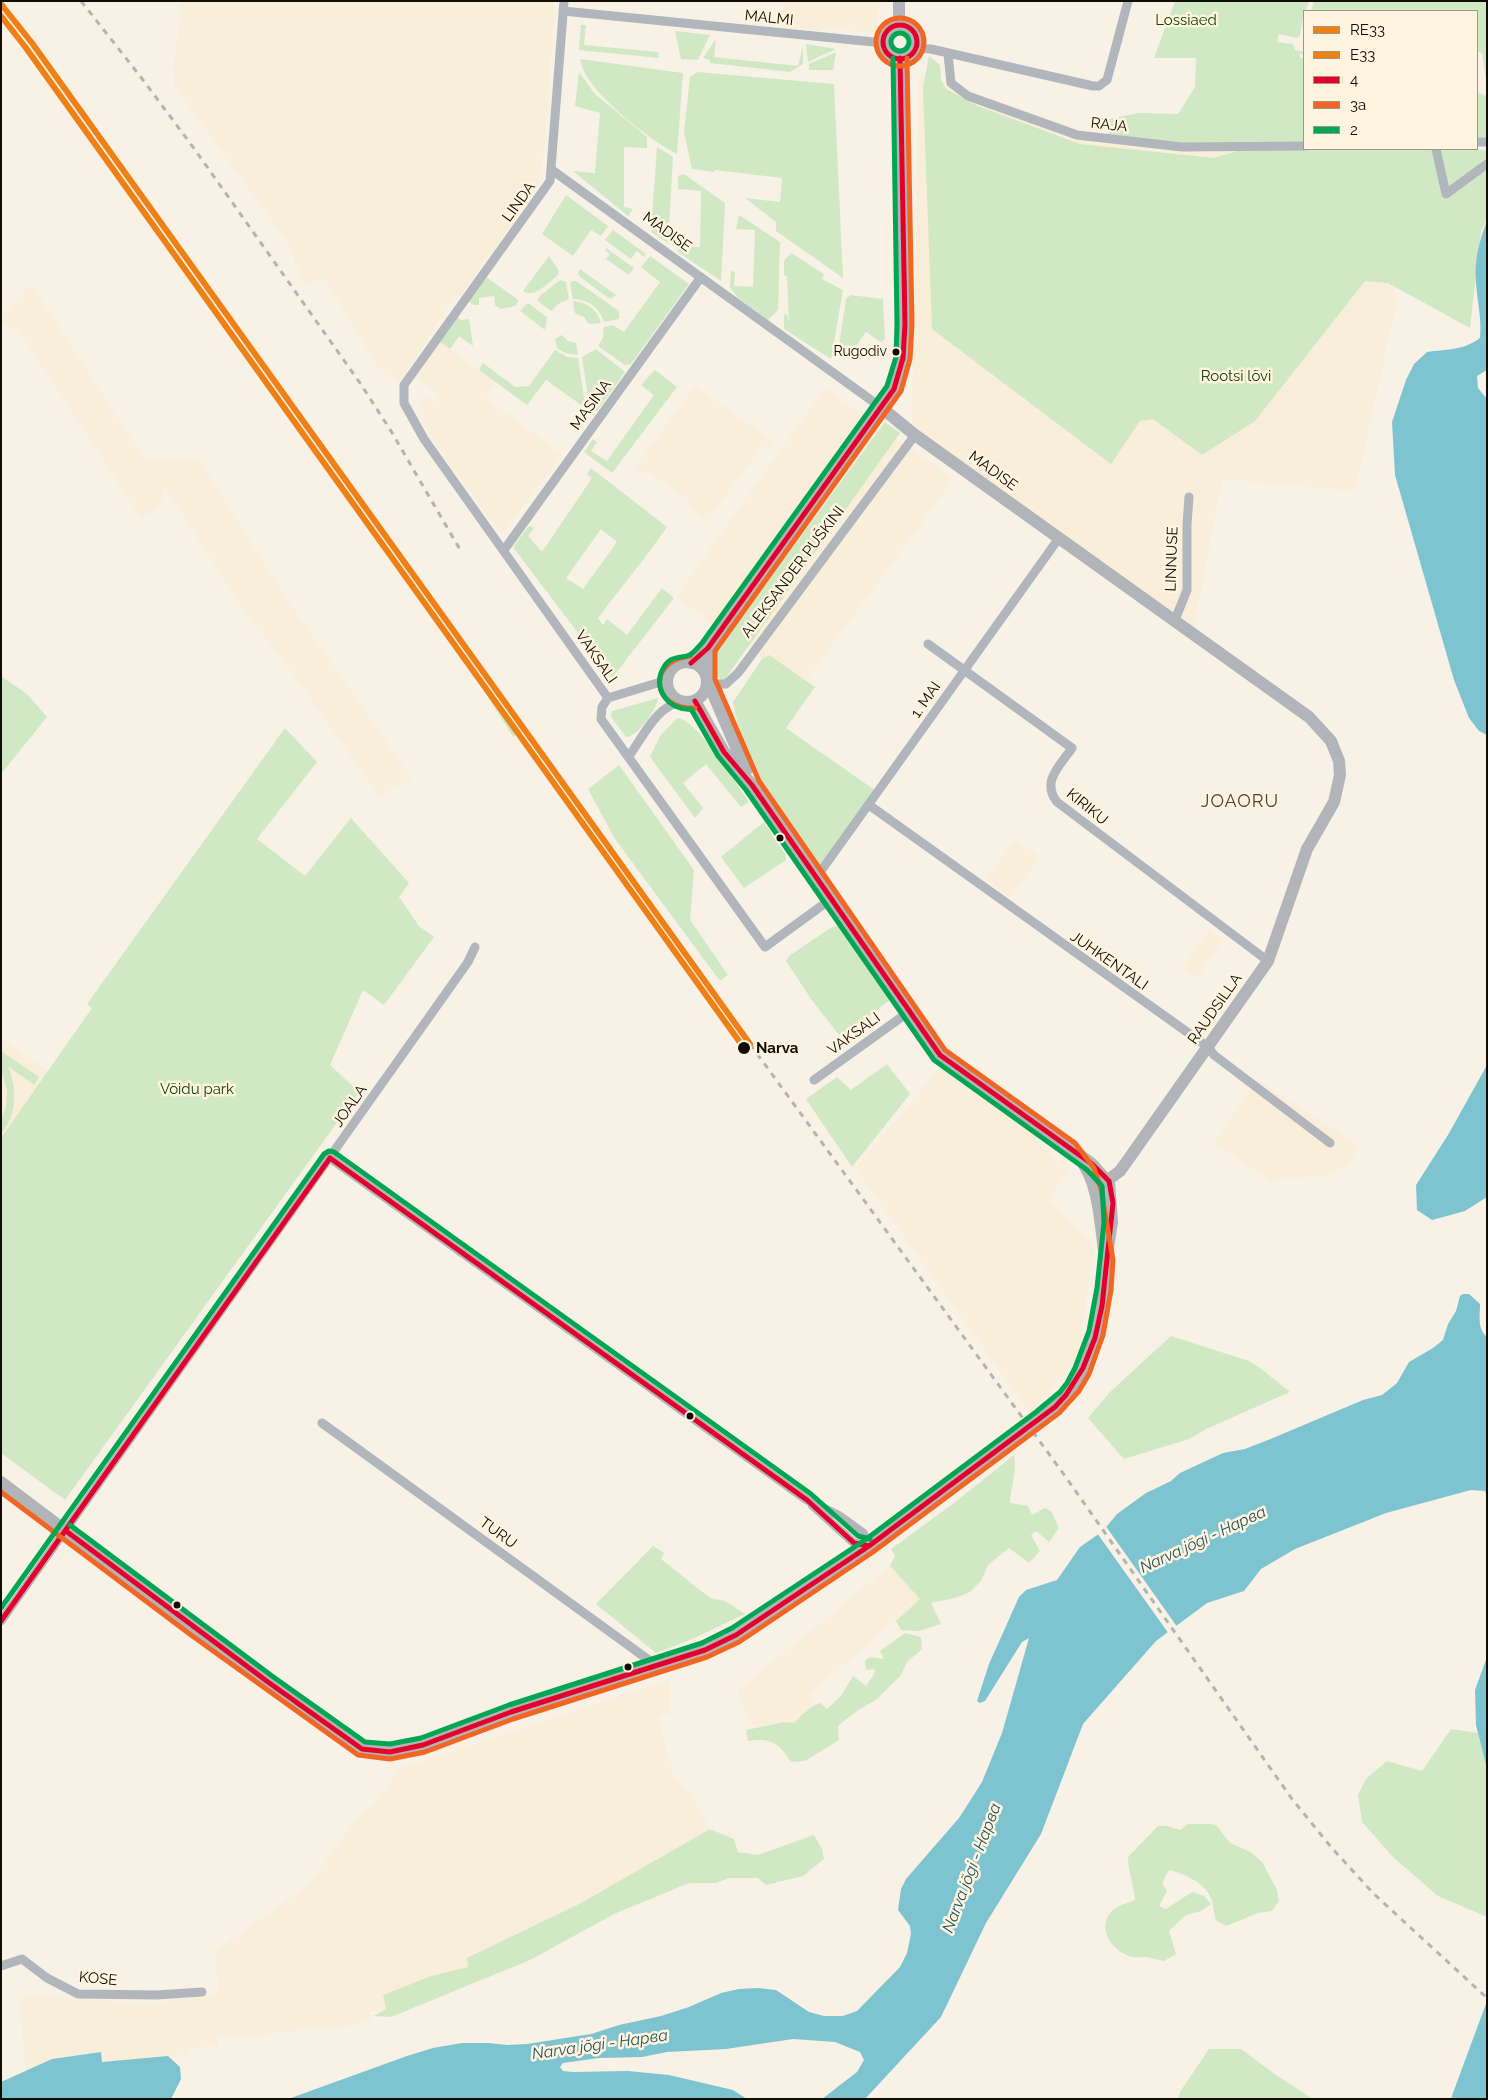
<!DOCTYPE html>
<html>
<head>
<meta charset="utf-8">
<style>
	body { margin:0 }
	#map { position:relative; width:1488px; height:2100px; overflow:hidden; background:#f7f1e6; font-family:Raleway,sans-serif }
	canvas { display:block }
	.frame { position:absolute; inset:0; border:2px solid #100c06; pointer-events:none }
	.legend { position:absolute; left:1303px; top:10px; width:175px; height:140px; box-sizing:border-box; background:#fef4df; border:1px solid #9f9788; margin:0; padding:6px 9px; list-style:none; font-size:15px; color:#100c06 }
	.legend li { display:flex; align-items:center; gap:10px; height:25px }
	.legend b { width:25px; border:1px solid #9f9788 }
</style>
</head>
<body>
<div id="map">
<canvas width="1488" height="2100"></canvas>
<div class="frame"></div>
<ul class="legend">
<li><b style="height:6px;background:#ef8016"></b>RE33</li>
<li><b style="height:6px;background:#ef8016"></b>E33</li>
<li><b style="height:6px;background:#e4002b"></b>4</li>
<li><b style="height:6px;background:#f26522"></b>3a</li>
<li><b style="height:6px;background:#00a651"></b>2</li>
</ul>
</div>
<script>
const ctx = document.querySelector('canvas').getContext('2d');
ctx.lineJoin = 'round';
function fill(path, color) {
  ctx.fillStyle = color;
  ctx.fill(path, 'evenodd');
}
function trace(path, color, width, dash) {
  ctx.strokeStyle = color;
  ctx.lineWidth = width;
  ctx.lineCap = dash ? 'butt' : 'round';
  ctx.setLineDash(dash || []);
  ctx.stroke(path);
}
function write(font, color, halo, rows, align = 'center') {
  ctx.font = font + ' Raleway,sans-serif';
  ctx.lineWidth = 5;
  ctx.setLineDash([]);
  ctx.textBaseline = 'middle';
  ctx.strokeStyle = halo;
  ctx.fillStyle = color;
  for (const [text, x, y, turn = 0] of rows) {
    ctx.save();
    ctx.translate(x, y);
    ctx.rotate((+turn || 0) * Math.PI / 180);
    ctx.textAlign = isNaN(turn) ? turn : align;
    if (halo) ctx.strokeText(text, 0, 0);
    ctx.fillText(text, 0, 0);
    ctx.restore();
  }
}
const built = new Path2D(`
	M182,1h373l-10,142 -7,42 -48,74 -3,-2 -27,39 -4,-2 -57,89 -21,-16 -54,-89 -20,6 -18,-44 -111,-153 -2,-19z
	M784,1h96l-4,31 -94,-4z
	M919,74l189,65 196,10h75l17,156 -41,186 -133,-12 -28,148 -282,-201z
	M31,284l115,177h54l88,140 125,179 -18,6 -15,11 -104,-147 -23,-26 -89,-138 -4,19 -19,13 -118,-181 -22,-18v-2z
	M438,341l58,42 -11,15 77,56 -60,81 -60,-81 -26,-44 10,-14 9,7 5,-7 -25,-21z
	M695,386l79,56 -4,7 -7,-4 -56,76 -20,-15 3,-5 -43,-30 -3,3 -9,-6z
	M825,388l129,91 -153,208 -125,-90z
	M1015,839l25,18 -30,40 -24,-18z
	M1209,930l14,11 -27,38 -14,-10z
	M1,1038l47,33 -47,67z
	M940,1068l94,64 3,11 33,26 -21,30 45,46 -12,90 -9,28 -43,50 -175,-245z
	M1257,1080l103,66 -14,20 -23,10 -37,2 -15,4 -57,-39z
	M890,1566l31,33 -113,96 7,10 -16,12 -4,6 -11,-1 -27,5 -9,-9 -11,-27z
	M669,1680l2,28 -2,5 -11,5 16,58 16,17 20,36 -129,74 -113,55v9l-37,9 -48,19 3,14 -16,3 1,9 -43,10 -1,-4 -68,8h-42l1,11 -30,2v6l-86,8 -2,-10 -48,7 -26,13 -7,-73 11,-4 118,9 70,-11 -2,-42 91,-65 53,-71 13,-9 27,-38z`);
const green = new Path2D(`
	M1175,1h134l-3,10h-2l-4,25 -4,2 -17,-4 -2,8 16,2 2,6 9,2v2h-4v4h4v88l-75,1 -121,-8 1,-20 30,-6 39,1 17,-27 1,-29h-42z
	M1314,1h173v85l-5,-33 -5,-2v-40h-166z
	M581,25h5l-2,20 74,7 1,6 -80,-8z
	M675,31l35,4 -12,25 -17,-1z
	M716,39l-2,18 84,9 5,-19v17l-13,8 -80,-9v-3l-7,-2z
	M806,44l30,5 -28,13z
	M836,52l-3,18h-24v-6z
	M929,56l11,9 1,15 5,9 32,17 102,38 134,14 27,-8h246v69l-6,12 -11,97 -82,-45 -23,-2 -110,140 -53,34 -49,-36 -13,2 -29,43 -179,-135 -9,-241z
	M580,59l103,14 -6,81c-26,-13 -94,-65 -97,-95z
	M579,72l16,22 52,43v11l-23,-1v60l9,2 -5,7 -55,-45 22,2 5,-60 -25,-7z
	M697,72l137,12 9,194 -67,-47v-9l-31,-24 35,4 2,-24 -67,-8 -1,2 -22,-3 -8,-37 6,-55z
	M1477,92l10,4v46h-10z
	M657,147l16,10 -5,86 -17,-11z
	M684,174l41,29 -4,78 -43,-29 -2,-14 3,-1 1,10h20l1,-56 -23,-2v-13z
	M566,195l42,31 -7,10 -10,-6 -18,26 -31,-22z
	M739,215l41,27 -2,68 -10,10 -30,-22 -8,-11 1,-16 4,1 -1,14 19,1 2,-57 -19,-1z
	M613,230l33,24 -2,3 -7,-6 -6,8 -26,-19z
	M606,248l28,20 -5,7 -23,-16 4,-5 -5,-4z
	M791,253l33,21 -2,5 21,11 -12,69 -47,-30v-14l3,-1 2,7 -2,-45 -3,-1v-14z
	M549,256l10,15 -1,4c-9,7 -24,24 -35,16z
	M650,256l39,28 -58,80 -6,1 -27,-19 5,-8 1,-11 9,-2 11,7 36,-50 -19,-15z
	M580,269l36,26 -6,4 -31,-23 -1,-3z
	M486,277l31,22 1,3 -3,4 -14,3 -6,-4 -1,-9 -15,2v7h-6l-5,-4z
	M560,280l6,2 3,17 -11,5 -7,7 -12,-9 -1,-3 3,-4z
	M572,281h4l43,30v8l-15,3c-4,-14 -16,-23 -31,-23l-3,-15z
	M851,295l32,4 2,40 -4,3 -15,-10 -19,27 -9,-7 8,-53z
	M573,301c14,1 24,8 28,22l-12,1 -5,-7 -9,-4z
	M528,303l19,14 -2,13 -25,-19z
	M457,317l4,3 8,-1 4,27 -14,-10 -9,13 -12,-8z
	M562,335l6,6 8,2 2,12 -13,-2 -8,-5 -2,-9z
	M596,349l29,23 -28,39 -8,-7 -7,-47z
	M555,350l12,7 11,1 7,46 -1,3 -38,-27 -19,25 -48,-35 4,-7 32,24 14,-1z
	M655,370l22,17 -65,86 -28,-21 9,-13 4,3 -6,9 16,10 47,-66 -13,-10z
	M885,422l15,11 -177,249 -17,-16z
	M591,468l76,59c-22,32 -46,60 -69,91l5,7 4,-6 20,16 35,-47 12,10 -62,80 -99,-131 16,-21 5,2 -6,8 14,16 50,-74 -5,-4zM601,529l16,13 -34,47 -17,-11z
	M769,655l46,32 -29,41 90,63 -59,82 -61,-89 -14,-41 -9,-41 29,-43z
	M1,676l26,18 20,23 -46,57z
	M485,688l37,43 -9,6 -30,-48z
	M658,698c-1,11 -21,40 -32,39l-15,-20 1,-6z
	M677,718c21,2 59,65 72,84l-8,5 -35,-43 -23,19 20,25 -8,10 -45,-61 10,-21z
	M285,728l32,34 -60,77 48,37 46,-58 58,65 -10,14 20,29 15,11 -50,68 -21,-15 -33,75 29,27 -294,408 -64,-47v-315l91,-130 -5,-4z
	M619,765l75,105 -4,50 38,55 -8,6 -105,-142 -27,-50z
	M764,822l21,32 1,6 -42,28 -23,-31z
	M838,926l23,31 29,43 -48,36 -3,-1 -28,-36 -25,-38 3,-5 43,-29z
	M1,1051l38,26 -5,8 -26,-19c9,23 10,47 -7,68v-15l5,-12 1,-17 -6,-21z
	M887,1064l23,30 -58,73 -46,-68 31,-22 14,13z
	M1171,1336l78,25 11,7 30,24 -84,37 -17,10 -65,20 -36,-41 22,-26z
	M1014,1455c3,16 -3,31 -4,48l18,3 4,9 13,-7 6,3 8,17 -10,14 -13,-11 -5,4 9,16 -11,12 -20,-15 -21,17 -7,16 -11,11 -15,6 -24,5 10,21 -22,7 -18,-1 -5,-9 24,-22 -30,-33 5,-10 -4,-7 63,-46z
	M653,1546l11,7 -3,6 49,39 15,3 20,13 -55,26 -34,13 -60,-49z
	M905,1633l16,4 1,12 -15,13 -6,13 -24,24 -23,14 -16,13 1,14 -34,21 -14,1c-13,-20 -20,-24 -43,-21l-2,-11 38,-8 11,1c5,-8 16,-17 25,-20l7,6 14,-13 12,-20 13,10 8,-12 1,-5 -9,1 -1,-9 5,-4 14,2 -4,-8z
	M1451,1729l27,4 9,36v148l-49,-21 -45,-39 -31,-35 -4,-27 8,-16 21,-18 35,10z
	M1188,1824h24l4,1 14,18 20,9 12,10 15,28 2,11 -7,10 -14,2 -32,13 -10,-6c-3,-8 -2,-17 -6,-24 -8,-15 -26,-22 -41,-26l-7,13 5,8 -8,15 7,3 26,-17 12,4 7,8 -10,7 -15,4 -17,16 7,23 -12,7c-6,-1 -14,-4 -20,-4 -5,0 -10,1 -15,-1 -19,-7 -33,-30 -16,-46 6,-5 15,-7 22,-10 -1,-15 -7,-28 -7,-43l30,-31h9l13,4z
	M710,1829l24,10 4,13 20,3 56,-20 8,14 2,10 -21,17 -37,9 -8,-7h-29l-13,5h-27l-75,31 -84,46 -139,57 -17,-1 12,-7 -3,-14 48,-19 37,-9 -1,-9 114,-55z
	M1209,2049h32l35,26 37,24h-135l2,-7z`);
const water = new Path2D(`
	M1487,221v149l-10,6 1,12 9,11v336l-8,-4 -10,-13 -15,-38 -59,-205 -3,-53 14,-42 8,-16 13,-12c19,-3 36,-1 53,-14 2,-19 -3,-37 -4,-55 -2,-22 3,-42 11,-62z
	M1487,1065v132l-22,14 -33,9 -15,-10 -1,-25 32,-50z
	M1463,1294h6l11,10c0,11 -3,25 7,33v159l-2,-5 -14,-1 -85,23 -91,36 -34,20 -17,22 -37,12 -51,38 -73,83 -42,110 -55,89 -45,94 -76,82h-43l35,-27 7,-12 -4,-8 -25,-10 -42,-3 -67,10 -59,3 -25,5 -43,1 -36,5 -3,4 3,4 10,1 55,-1 41,4 64,15 14,9h-459l119,-43 26,-8 29,-5h26l20,2 19,-1 64,-10 28,-9 42,-9 28,-9 32,-14 18,-4 19,-1 18,2 33,22 15,4h19l14,-5 43,-44 7,-14 4,-19 -1,-8 -12,-16 3,-21 5,-10 53,-61 23,-36 20,-49 27,-95 -7,4 -37,59 -5,2 -3,-2 12,-37 30,-67 7,-7 31,-10 23,-33 23,-16 14,-17 29,-21 25,-12 9,-8 43,-20 22,-4 28,-11 90,-38 19,-5 15,-12 12,-21 24,-14 10,-8 5,-16 8,-13 4,-15z
	M1487,1657v112l-11,-44 -1,-35z
	M1487,2001v98h-36l2,-6z
	M101,2052l1,10 66,-6 12,11 1,12 -10,20h-170v-17l51,-23z`);
const pier = new Path2D(`
	M1105,1525l73,103 -9,6 -72,-101z`);
const street = new Path2D(`
	M564,1l-14,180 -146,204v18l20,36 184,259
	M563,11l321,32
	M916,48l15,1 162,37h6l8,-6 21,-79
	M948,54l3,29 17,13 109,39 105,12 122,-1
	M1477,142h10
	M1436,149l10,45 41,-30
	M552,170l330,238
	M504,550l197,-273
	M1175,620l12,-30v-66l2,-27
	M928,644l144,104c-12,18 -31,33 -15,54l211,159
	M707,680l9,4h10l12,-11 177,-238
	M608,698l-6,9 -1,12 164,228 66,-48
	M608,698l59,-18
	M629,756c14,-19 28,-51 52,-54
	M869,805l339,242 6,8 116,88
	M816,878l243,-340
	M814,1080l96,-69
	M330,1158l477,342 31,15 25,18 6,13
	M322,1423l335,243
	M812,1505l42,38 15,3
	M1,1621l467,-659 7,-15
	M1,1966l21,-7 25,19 31,16 78,1 46,-3`);
const secondary = new Path2D(`
	M899,1v24
	M883 42a17 17 0 1 1 34 0a17 17 0 1 1-34 0Z
	M882,408l33,27 394,282 22,24 8,20 1,14 -6,27 -27,47 -39,112 -138,196 -10,14 -12,9
	M708,648l-1,32 39,91
	M667 682a20 20 0 1 1 40 0a20 20 0 1 1-40 0Z
	M691,663l17,-15 186,-259 9,-31 2,-34 -5,-266
	M1079,1158c20,24 21,64 25,93
	M1,1482l195,147 166,120 28,3 33,-7 88,-33 194,-62 31,-15 133,-89 172,-128 24,-21 8,-10 9,-16 14,-38 8,-44 2,-28 6,-39 -3,-39 -17,-19 -152,-109 -188,-270 -28,-33 -29,-51`);
const rail = new Path2D(`
	M81,1l59,75 53,71 167,236 31,48 71,122
	M750,1044l315,432 227,323 39,48 43,47 113,104`);
const bus1 = new Path2D(`
	M883 42a17 17 0 1 1 34 0a17 17 0 1 1-34 0Z
	M691,663l17,-15 186,-259 9,-31 2,-34 -5,-266
	M330,1158l477,342 47,43 15,3
	M66,1531l202,151 94,67 28,3 33,-7 88,-33 194,-62 31,-15 133,-89 186,-139 11,-12 17,-27 12,-30 7,-32 11,-103 -4,-22 -17,-17 -152,-109 -188,-270 -28,-33 -29,-51
	M1,1621l329,-463`);
const bus2 = new Path2D(`
	M876 42a24 24 0 1 1 48 0a24 24 0 1 1-48 0Z
	M690,656c-44,5 -39,54 5,52
	M1,1492l190,143 167,120 32,4 35,-7 88,-33 194,-62 32,-15 134,-90 186,-139 20,-22 10,-17 14,-39 8,-45 2,-30 -12,-71 -7,-21 -19,-25 -130,-93 -186,-269 -44,-102v-28l186,-260 9,-32 2,-35 -5,-266`);
const bus3 = new Path2D(`
	M891 42a9 9 0 1 1 18 0a9 9 0 1 1-18 0Z
	M70,1525l202,151 93,66 25,2 31,-6 88,-33 193,-62 30,-15 133,-88 171,-128 24,-20 7,-9 8,-15 14,-37 8,-43 7,-66 -2,-36 -15,-16 -153,-110 -188,-270 -28,-34 -27,-47c-22,2 -40,-21 -27,-42 6,-10 13,-9 23,-11 6,-1 11,-9 15,-13l185,-257 9,-29 1,-33 -4,-266
	M1,1608l323,-454 5,-3 5,1 477,342 47,42 12,3`);
const rail1 = new Path2D(`
	M1,4l31,39 718,1001`);
const rail2 = new Path2D(`
	M1,16l25,32 718,1000`);
const markers = [
	[896,352,4.5,"#100c06"],
	[780,838,4.5,"#100c06"],
	[744,1048,7,"#100c06"],
	[690,1416,4.5,"#100c06"],
	[177,1605,4.5,"#100c06"],
	[628,1667,4.5,"#100c06"]
];
const busNames = [
	["Rugodiv",887,352]
];
const streetNames = [
	["MALMI",769,18,6],
	["RAJA",1109,125,6],
	["LINDA",519,202,-54],
	["MADISE",667,232,36],
	["MASINA",591,405,-54],
	["MADISE",993,471,36],
	["LINNUSE",1172,559,-88],
	["ALEKSANDER PUŠKINI",793,572,-53],
	["VAKSALI",596,657,55],
	["1. MAI",926,700,-55],
	["KIRIKU",1087,807,39],
	["JUHKENTALI",1109,961,35],
	["RAUDSILLA",1215,1009,-55],
	["VAKSALI",854,1034,-36],
	["JOALA",350,1106,-55],
	["TURU",498,1533,36],
	["KOSE",98,1979,5]
];
const parkNames = [
	["Lossiaed",1186,20],
	["Rootsi lõvi",1236,376],
	["Võidu park",197,1089]
];
const stopNames = [
	["Narva",756,1048]
];
const waterNames = [
	["Narva jõgi - Нарва",1203,1540,-25],
	["Narva jõgi - Нарва",972,1868,-69],
	["Narva jõgi - Нарва",600,2045,-8]
];
const quarterNames = [
	["JOAORU",1240,802]
];
fill(built, '#f8eed9');
fill(green, '#d0e9c4');
fill(water, '#7dc4d0');
fill(pier, '#f7f1e6');
trace(street, '#b1b6bc', 9);
trace(secondary, '#b1b5b9', 12);
trace(rail, '#b4b4b2', 3, [6, 6]);
trace(bus1, '#e4002b', 5);
trace(bus2, '#f26522', 5);
trace(bus3, '#00a651', 5);
trace(rail1, '#ef8016', 6);
trace(rail2, '#ef8016', 6);
for (const [x, y, r, color] of markers) {
  const dot = new Path2D();
  dot.arc(x, y, r, 0, 2 * Math.PI);
  ctx.fillStyle = color;
  ctx.fill(dot);
  trace(dot, '#fef4df', 2);
}
write('14px', '#100c06', '#fef4df', busNames, 'right');
write('15px', '#100c06', '#fef4df', streetNames);
write('15px', '#114407', '#fef4df', parkNames);
write('bold 15px', '#100c06', '#fef4df', stopNames, 'left');
write('italic 16px', '#27545e', '#fef4df', waterNames);
ctx.letterSpacing = '1px';
write('18px', '#4c4332', '#fef4df', quarterNames);
ctx.letterSpacing = '0px';
</script>
</body>
</html>
